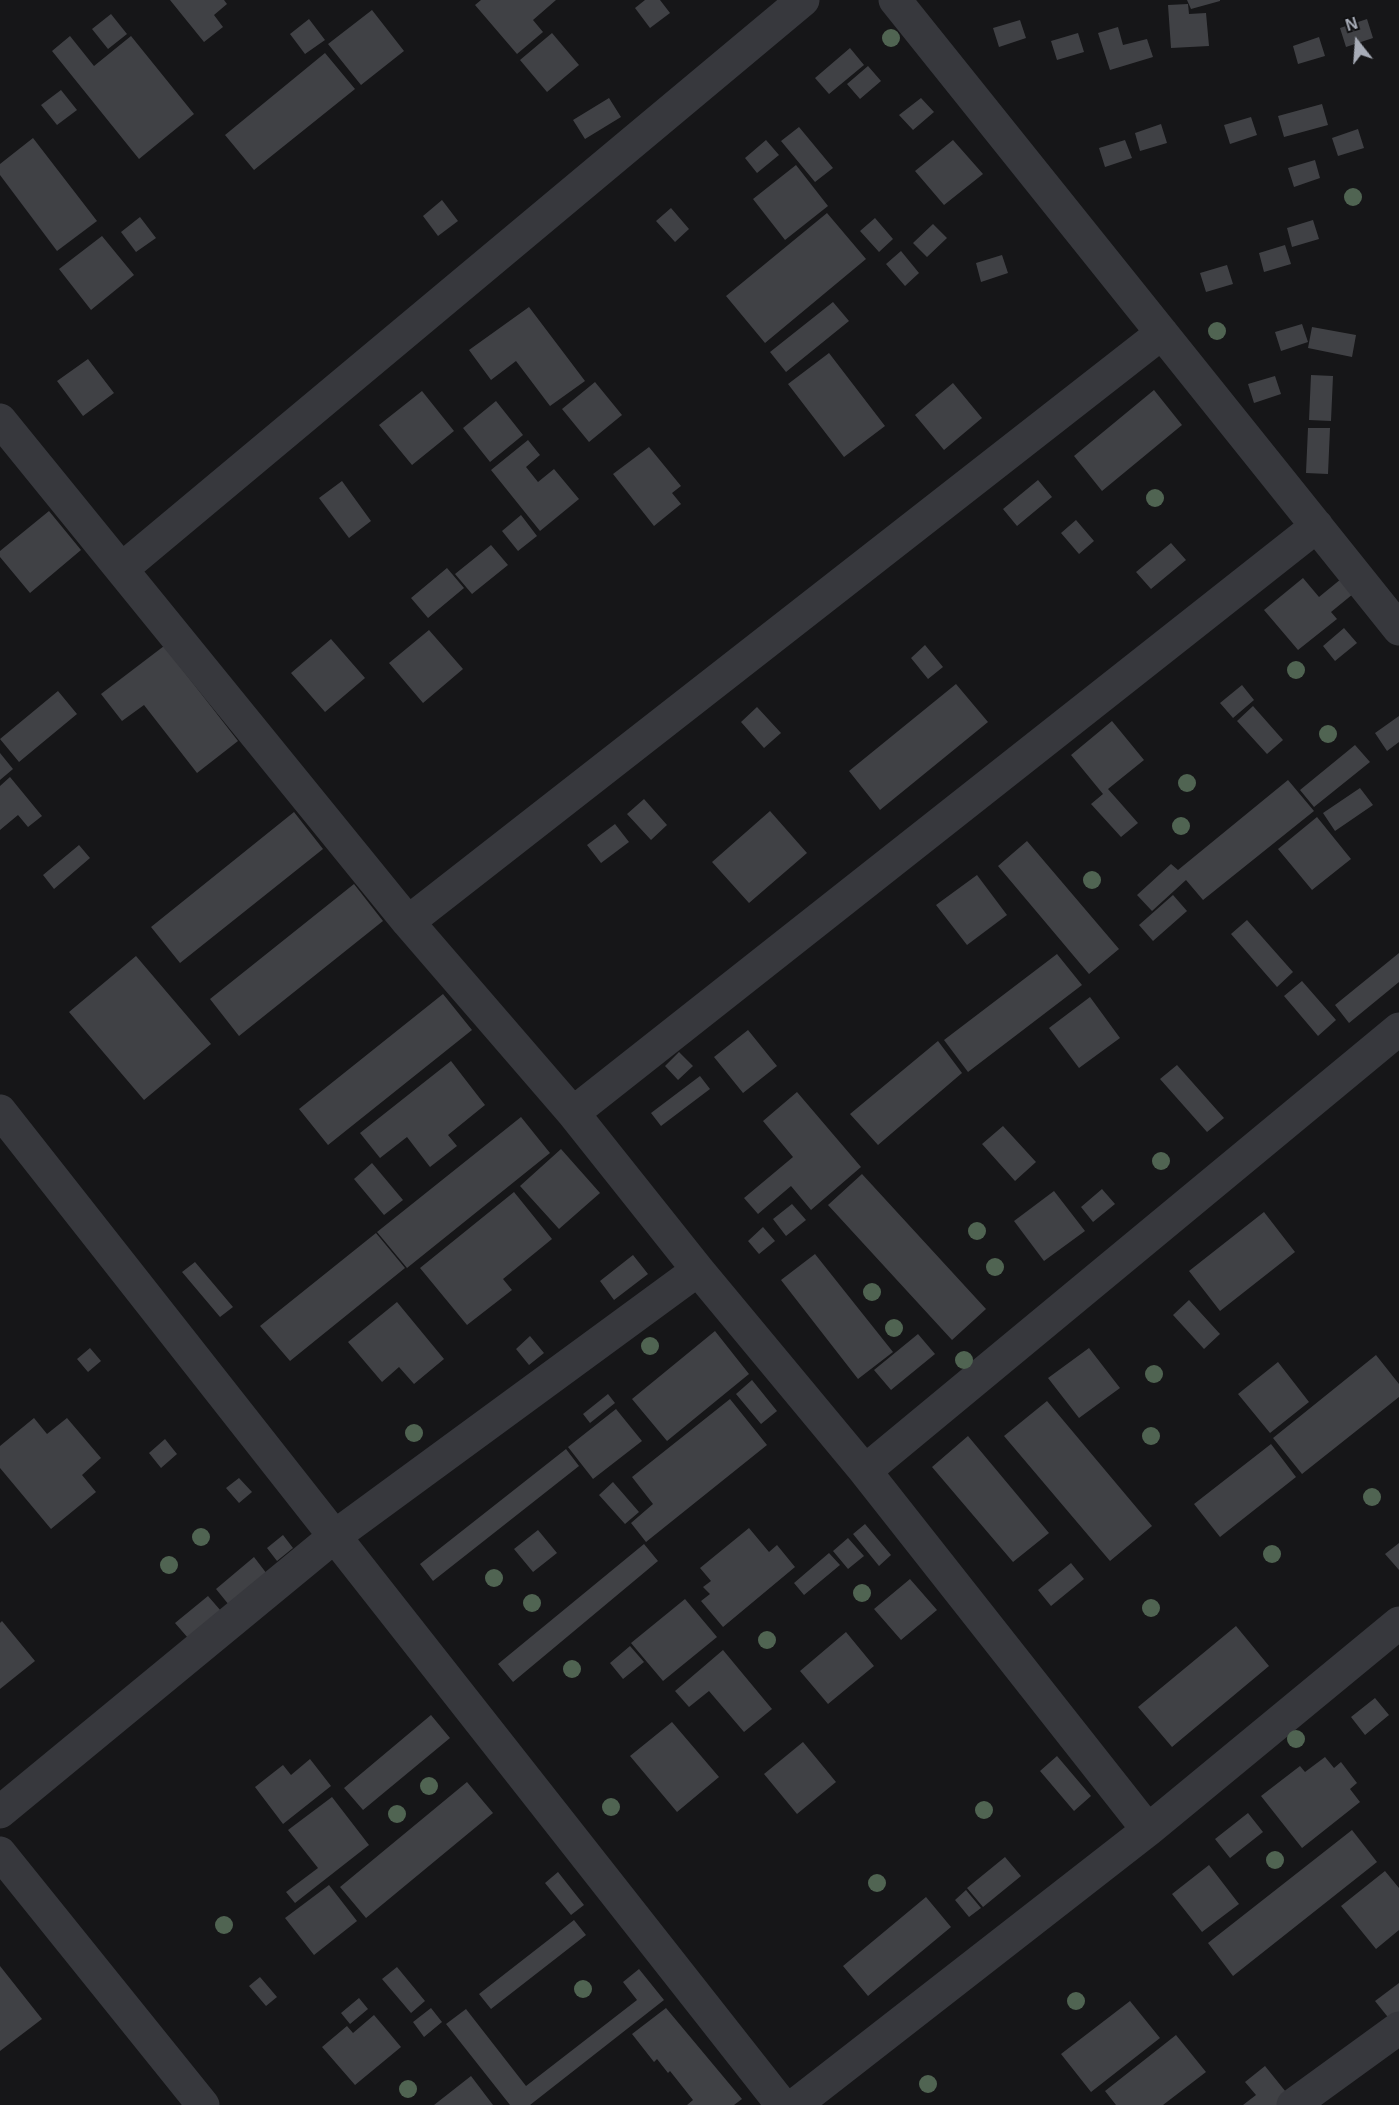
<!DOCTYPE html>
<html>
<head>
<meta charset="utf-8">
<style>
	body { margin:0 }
	#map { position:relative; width:1399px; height:2105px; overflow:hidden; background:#161618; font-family:Helvetica,sans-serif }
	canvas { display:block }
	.north { position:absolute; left:1327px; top:12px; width:60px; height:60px; -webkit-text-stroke:4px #111113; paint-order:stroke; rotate:343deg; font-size:16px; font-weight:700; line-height:24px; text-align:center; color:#a8adb8 }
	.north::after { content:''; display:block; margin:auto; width:21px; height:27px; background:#a8adb8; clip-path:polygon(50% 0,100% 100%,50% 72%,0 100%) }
</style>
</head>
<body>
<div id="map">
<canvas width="1399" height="2105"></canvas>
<div class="north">N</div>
</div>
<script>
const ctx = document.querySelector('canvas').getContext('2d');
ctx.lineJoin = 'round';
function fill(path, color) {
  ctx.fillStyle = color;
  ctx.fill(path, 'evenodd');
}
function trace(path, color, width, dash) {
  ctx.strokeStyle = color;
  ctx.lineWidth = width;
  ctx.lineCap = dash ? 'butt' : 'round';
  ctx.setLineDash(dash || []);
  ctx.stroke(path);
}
const building = new Path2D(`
	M170,0h54l3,4 -13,11 9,12 -19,15z
	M481,0h75l-23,20 10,12 -26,22 -42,-49z
	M645,0h15l10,13 -20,15 -15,-20z
	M1187,0h33v1l-29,8z
	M1188,4l1,10 17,-1 3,33 -38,2 -3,-43z
	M372,10l32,41 -43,34 -33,-41z
	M111,14l16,20 -19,15 -16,-20z
	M309,19l16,21 -20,14 -15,-20z
	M1367,19l6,19 -27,9 -6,-19z
	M1020,20l6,18 -27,9 -6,-19z
	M1118,27l5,18 24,-6 6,18 -43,13 -12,-37z
	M552,33l27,32 -32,27 -27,-32z
	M1078,33l6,19 -27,8 -6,-19z
	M70,36l24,30 37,-30 63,78 -55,45 -87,-108z
	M1319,37l6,19 -27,8 -5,-18z
	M850,48l14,17 -35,29 -14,-16z
	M325,53l30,36 -101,81 -29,-35z
	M868,66l13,15 -21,18 -13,-15z
	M61,90l16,20 -20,15 -16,-20z
	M609,98l12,19 -36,22 -12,-19z
	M921,98l13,14 -21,18 -14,-15z
	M1322,104l6,21 -44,12 -6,-21z
	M1251,117l6,18 -27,9 -6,-19z
	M1161,124l6,19 -27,8 -5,-18z
	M799,127l34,41 -18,14 -34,-41z
	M1358,129l6,19 -26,8 -6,-18z
	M33,138l64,83 -40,30 -57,-76v-11z
	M766,140l13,15 -22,18 -12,-15z
	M953,140l30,34 -39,31 -29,-34z
	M1125,140l7,18 -27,9 -6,-19z
	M1315,160l5,18 -26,9 -6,-19z
	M796,165l32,41 -43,34 -32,-41z
	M442,200l16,21 -20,15 -15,-20z
	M671,208l18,21 -14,13 -19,-21z
	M827,213l39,46 -101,84 -39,-47z
	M140,217l16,21 -20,14 -15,-20z
	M875,218l18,21 -14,13 -19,-21z
	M1313,220l6,19 -27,8 -5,-19z
	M933,224l14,14 -20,19 -14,-14z
	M102,236l32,39 -43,35 -32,-41z
	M1285,245l6,19 -27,8 -5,-19z
	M901,251l18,22 -14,13 -19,-22z
	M1002,255l6,18 -27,9 -5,-19z
	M1227,265l6,19 -27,8 -6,-19z
	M833,302l16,19 -63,51 -16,-20z
	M529,307l56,74 -35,25 -34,-45 -25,19 -22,-30z
	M1302,324l6,18 -27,9 -6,-19z
	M1312,327l44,8 -4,22 -44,-9z
	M829,353l56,73 -41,31 -56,-73z
	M88,359l26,34 -31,23 -26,-35z
	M1311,375l22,1 -2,45 -22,-1z
	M1275,376l6,18 -27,9 -6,-19z
	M595,382l27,33 -33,27 -27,-33z
	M953,383l29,35 -38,32 -29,-35z
	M1154,390l28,35 -80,66 -28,-35z
	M422,391l32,40 -42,34 -33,-40z
	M496,401l27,34 -33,27 -27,-34z
	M1308,428h22l-2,46 -22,-1z
	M528,440l12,15 -14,12 12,15 16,-13 25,30 -39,32 -49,-61z
	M649,447l32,39 -9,7 9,11 -27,22 -41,-52z
	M1038,480l14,17 -35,29 -14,-17z
	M342,481l29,40 -22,17 -30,-40z
	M49,511l32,39 -51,43 -30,-36v-6z
	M521,515l16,21 -19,15 -16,-20z
	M1076,520l18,21 -15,13 -18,-21z
	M1171,543l15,17 -35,29 -15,-17z
	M491,545l17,20 -36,29 -17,-20z
	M447,568l17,20 -36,30 -17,-20z
	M1303,578l16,19 22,-18 12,15 -22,18 6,7 -39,31 -34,-40z
	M1344,628l13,15 -22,18 -12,-15z
	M429,630l34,39 -40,34 -34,-40z
	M331,639l34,39 -40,34 -34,-39z
	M925,645l18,22 -15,12 -17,-21z
	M164,646l74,95 -41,32 -53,-68 -22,16 -21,-27z
	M956,684l32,38 -108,88 -31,-39z
	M1242,685l12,15 -21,18 -13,-15z
	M58,691l19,23 -58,48 -19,-23z
	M1253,706l30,34 -16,14 -30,-33z
	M757,707l24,26 -17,15 -23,-26z
	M1399,716v26l-12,9 -12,-18z
	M1112,721l32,39 -36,29 30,34 -17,14 -30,-33 12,-10 -32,-39z
	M1355,745l15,17 -56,45 -14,-17z
	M0,753l13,16 -13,11z
	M10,777l32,39 -14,11 -10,-12 -18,15v-44z
	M1288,780l26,31 -111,89 -17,-20 -34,31 -15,-16 34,-31 7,6z
	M1360,788l13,17 -38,26 -12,-18z
	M644,799l23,26 -16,15 -24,-26z
	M770,811l37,42 -58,50 -37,-41z
	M294,812l29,37 -143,114 -29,-36z
	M1317,817l34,42 -39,31 -34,-41z
	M615,824l14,18 -28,21 -14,-18z
	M1027,841l92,108 -30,25 -91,-108z
	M79,845l11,13 -36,31 -11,-14z
	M977,875l30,40 -40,30 -31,-40z
	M354,884l29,37 -144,115 -29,-37z
	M1173,895l14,16 -34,30 -14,-16z
	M1247,920l46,52 -16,15 -46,-53z
	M1399,953v29l-50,41 -14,-18z
	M1057,954l25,31 -114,87 -24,-32z
	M136,956l75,88 -67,56 -75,-88z
	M1302,981l34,39 -18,16 -34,-40z
	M443,994l29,36 -144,115 -29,-36z
	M1090,997l30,41 -41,30 -30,-40z
	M748,1030l29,36 -34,27 -29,-36z
	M938,1041l24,32 -84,72 -28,-31z
	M679,1052l14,14 -15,14 -13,-14z
	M451,1061l34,44 -37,30 9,11 -27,21 -23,-30 -27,21 -20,-25z
	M1177,1065l47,53 -17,14 -47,-53z
	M700,1076l10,13 -49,37 -10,-13z
	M797,1092l64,75 -50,43 -20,-24 -33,28 -14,-16 49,-41 -30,-36z
	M521,1117l29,36 -143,115 -30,-36z
	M1003,1126l33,36 -21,19 -33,-37z
	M561,1149l39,44 -41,36 -39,-43z
	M372,1163l31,37 -19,15 -30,-36z
	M862,1174l124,135 -34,31 -124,-135z
	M1102,1189l13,15 -22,18 -12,-15z
	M1054,1191l31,40 -41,30 -30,-40z
	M514,1192l38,47 -49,40 9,11 -45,35 -47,-57z
	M792,1204l14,16 -20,16 -13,-17z
	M1264,1212l31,40 -75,59 -31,-40z
	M763,1227l12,14 -16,13 -11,-13z
	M376,1233l29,35 -115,93 -30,-35z
	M815,1254l78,98 -35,27 -77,-99z
	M633,1255l15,19 -34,26 -14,-19z
	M195,1262l38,45 -13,10 -38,-45z
	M1189,1300l31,34 -16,15 -31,-34z
	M397,1302l47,57 -30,25 -15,-17 -17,15 -34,-40z
	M715,1331l34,43 -82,67 -35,-42z
	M918,1334l17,20 -44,36 -17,-20z
	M530,1336l14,17 -15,12 -13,-16z
	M90,1348l11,13 -13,11 -11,-13z
	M1089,1348l31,40 -41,30 -31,-40z
	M1376,1355l23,29v13l-97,77 -29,-36z
	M1278,1362l31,40 -39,31 -32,-39z
	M752,1380l25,31 -16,13 -25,-30z
	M608,1394l7,9 -25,20 -7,-9z
	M730,1399l37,46 -121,97 -15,-19 22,-19 -21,-27z
	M1047,1401l105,125 -42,35 -106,-125z
	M616,1409l26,32 -49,38 -25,-32z
	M34,1418l13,16 20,-16 34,40 -19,17 14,17 -45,37 -51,-61v-22z
	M968,1436l81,97 -36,29 -81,-95z
	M165,1439l12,15 -16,14 -12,-15z
	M1271,1444l25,33 -76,60 -26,-33z
	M566,1449l13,17 -146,115 -13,-17z
	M239,1478l13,14 -13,11 -13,-15z
	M613,1482l26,30 -14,12 -26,-29z
	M865,1524l26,31 -12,11 -26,-32z
	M749,1528l20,24 8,-7 18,22 -72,60 -22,-26 9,-7 -7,-7 8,-6 -11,-13z
	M538,1530l19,23 -24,19 -19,-23z
	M283,1535l10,13 -16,13 -10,-13z
	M848,1538l16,18 -16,13 -15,-18z
	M1399,1543v27l-14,-16z
	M644,1544l14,17 -145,121 -15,-18z
	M829,1553l11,12 -36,30 -10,-12z
	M254,1557l13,17 -38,31 -13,-16z
	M1071,1563l13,16 -33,27 -13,-16z
	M910,1579l27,31 -36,30 -27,-31z
	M208,1596l13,15 -33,27 -13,-15z
	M685,1599l32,38 -54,44 -32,-38z
	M2,1621l33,40 -35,28v-66z
	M1236,1626l33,40 -97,81 -34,-40z
	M846,1632l28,34 -46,38 -28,-33z
	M630,1646l14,16 -21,17 -13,-16z
	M723,1650l49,59 -28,23 -35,-41 -20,16 -14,-16z
	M1375,1698l14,17 -24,20 -14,-18z
	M431,1715l19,23 -87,72 -19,-22z
	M672,1722l47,55 -42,35 -47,-56z
	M803,1742l33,40 -39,32 -33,-40z
	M1057,1756l34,40 -17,15 -34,-40z
	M1325,1757l9,11 7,-6 16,21 -7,6 10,13 -58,46 -41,-52 39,-30 5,6z
	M310,1759l21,27 -48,38 -28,-37 28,-22 8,10z
	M467,1782l26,31 -127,105 -26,-31z
	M332,1797l37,48 -74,58 -9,-11 32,-24 -30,-38z
	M1248,1813l15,19 -33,26 -15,-19z
	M1352,1830l25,32 -144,114 -25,-33z
	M1005,1857l16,19 -38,31 -16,-19z
	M1209,1865l30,39 -37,28 -30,-38z
	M1385,1871l14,17v42l-23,19 -35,-43z
	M558,1872l26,33 -13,10 -26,-32z
	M329,1885l28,36 -43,34 -29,-37z
	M966,1890l15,18 -12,9 -14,-17z
	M926,1897l25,30 -83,69 -25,-30z
	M574,1920l12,15 -95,74 -12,-15z
	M0,1966l42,53 -42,32z
	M397,1967l28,34 -14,12 -29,-34z
	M639,1969l25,31 -134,105h-20l-64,-81 20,-15 60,77 111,-86 -14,-18z
	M260,1977l17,20 -11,9 -17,-20z
	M1399,1983v32l-8,6 -16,-20z
	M359,1998l9,11 -18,15 -9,-11z
	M1130,2001l30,37 -69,54 -30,-38z
	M431,2008l11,14 -18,15 -11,-15z
	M666,2008l76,91 -8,6h-47l6,-5 -23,-29 -2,2 -11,-14 -3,3 -22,-28z
	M374,2015l27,32 -46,38 -33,-38 25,-21 6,7z
	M1176,2035l30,37 -43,33h-47l-11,-14z
	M1265,2066l25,31 -11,8h-36l13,-10 -11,-13z
	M471,2076l22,29h-59z`);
const minor = new Path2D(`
	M895,0l504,629
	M0,420l408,502 165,191 125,157 167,201 283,359
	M123,568l680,-568
	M408,922l754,-589
	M0,1111l782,994
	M573,1113l744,-587
	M865,1471l534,-442
	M0,1812l335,-276 363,-266
	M0,1853l203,252
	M795,2105l353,-275 251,-207
	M1293,2105l106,-77`);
const trees = [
	[891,38],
	[1353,197],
	[1217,331],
	[1155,498],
	[1296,670],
	[1328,734],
	[1187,783],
	[1181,826],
	[1092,880],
	[1161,1161],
	[977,1231],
	[995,1267],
	[872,1292],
	[894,1328],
	[650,1346],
	[964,1360],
	[1154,1374],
	[414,1433],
	[1151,1436],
	[1372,1497],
	[201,1537],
	[1272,1554],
	[169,1565],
	[494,1578],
	[862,1593],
	[532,1603],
	[1151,1608],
	[767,1640],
	[572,1669],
	[1296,1739],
	[429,1786],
	[611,1807],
	[984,1810],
	[397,1814],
	[1275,1860],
	[877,1883],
	[224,1925],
	[583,1989],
	[1076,2001],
	[928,2084],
	[408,2089]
];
fill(building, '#404145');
trace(minor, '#37383d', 33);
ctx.fillStyle = '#506452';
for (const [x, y] of trees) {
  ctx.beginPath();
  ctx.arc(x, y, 9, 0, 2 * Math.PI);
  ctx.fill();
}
</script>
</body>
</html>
